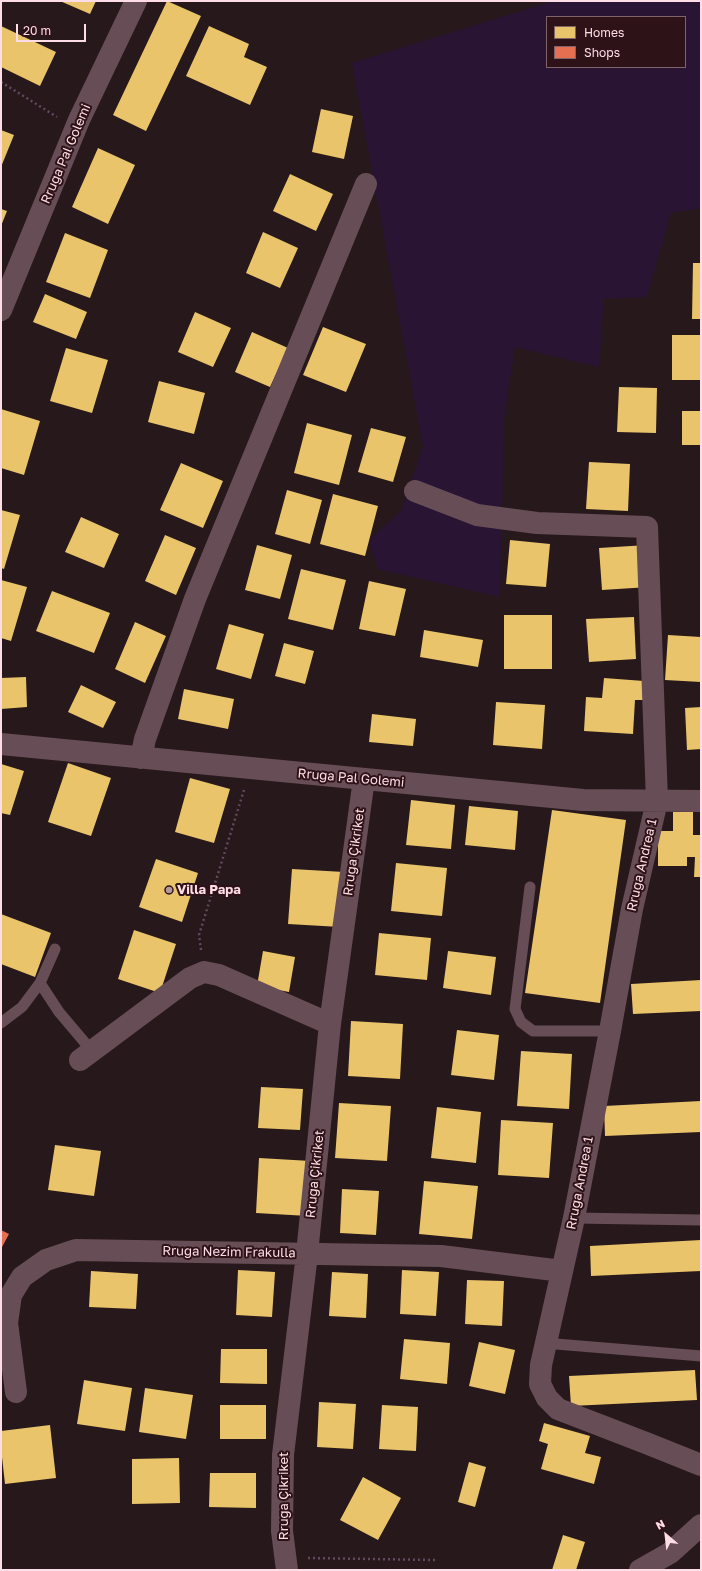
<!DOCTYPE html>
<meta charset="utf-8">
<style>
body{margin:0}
#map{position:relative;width:702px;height:1571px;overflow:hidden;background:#27181b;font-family:"Golos Text",sans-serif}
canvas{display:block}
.frame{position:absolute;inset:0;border:2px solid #ffdde6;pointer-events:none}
.legend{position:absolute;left:546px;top:16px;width:140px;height:52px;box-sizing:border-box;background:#2d1217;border:1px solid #81636a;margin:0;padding:5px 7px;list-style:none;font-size:12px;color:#ffdde6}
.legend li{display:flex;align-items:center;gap:8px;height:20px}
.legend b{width:20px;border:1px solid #81636a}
.north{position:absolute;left:646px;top:1515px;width:40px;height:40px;-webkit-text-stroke:3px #2d1217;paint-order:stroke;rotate:332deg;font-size:11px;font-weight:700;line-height:16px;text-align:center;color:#ffdde6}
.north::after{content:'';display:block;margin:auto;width:14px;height:18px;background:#ffdde6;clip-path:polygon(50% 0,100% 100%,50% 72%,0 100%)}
.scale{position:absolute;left:16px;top:24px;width:70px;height:18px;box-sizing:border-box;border:2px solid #ffdde6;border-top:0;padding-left:5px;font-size:12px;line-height:14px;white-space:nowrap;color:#ffdde6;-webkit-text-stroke:3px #2d1217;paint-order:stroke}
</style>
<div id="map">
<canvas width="702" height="1571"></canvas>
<div class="frame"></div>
<ul class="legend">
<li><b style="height:11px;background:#e9c46a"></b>Homes</li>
<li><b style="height:11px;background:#e76f51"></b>Shops</li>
</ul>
<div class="north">N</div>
<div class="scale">20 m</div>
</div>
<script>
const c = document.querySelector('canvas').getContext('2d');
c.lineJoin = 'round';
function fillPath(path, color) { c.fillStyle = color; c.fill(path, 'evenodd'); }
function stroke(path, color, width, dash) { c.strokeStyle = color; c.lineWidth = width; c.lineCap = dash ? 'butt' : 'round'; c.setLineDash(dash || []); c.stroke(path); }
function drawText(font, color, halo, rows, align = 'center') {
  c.font = font + ' "Golos Text",sans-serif'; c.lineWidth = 4; c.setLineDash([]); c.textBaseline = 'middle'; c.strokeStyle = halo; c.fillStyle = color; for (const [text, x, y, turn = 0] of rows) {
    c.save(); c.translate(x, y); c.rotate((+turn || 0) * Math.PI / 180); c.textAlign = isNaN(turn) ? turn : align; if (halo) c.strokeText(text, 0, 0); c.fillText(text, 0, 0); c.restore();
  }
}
const green = new Path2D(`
 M554,1H701V208L671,213L647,297L604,299L599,367L515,347L504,420L500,597L378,569L369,540L401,511L423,447L352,63ZM547,17H685V67H547Z`);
const homes = new Path2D(`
 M60,1H96L90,14Z
 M167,1L201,16L146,131L113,115Z
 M1,26L56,52L40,86L1,67Z
 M209,26L249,44L244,57L267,67L250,105L186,76Z
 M321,109L353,116L344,159L312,152Z
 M1,130L14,135L1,167Z
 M98,148L135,165L108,224L72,207Z
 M290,174L333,194L316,231L273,211Z
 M1,209L7,211L1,226Z
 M263,232L298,248L280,288L246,273Z
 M65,233L108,250L90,298L46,282Z
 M693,263H701V319H692Z
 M45,294L87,312L76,339L33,322Z
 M195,312L231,328L213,367L178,352Z
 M323,327L366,344L346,392L303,375Z
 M252,332L288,348L270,387L235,372Z
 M672,335H701V380H672Z
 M66,348L108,360L92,413L50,401Z
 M159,381L205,393L194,434L148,422Z
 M619,387L657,388L656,433L617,432Z
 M1,409L40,421L24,475L1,468Z
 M682,411H701V445H682Z
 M307,423L352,435L339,485L294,473Z
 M371,428L406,437L393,482L358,472Z
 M589,462L630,464L628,511L586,509Z
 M181,463L223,481L203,528L160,510Z
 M287,490L322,500L310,544L275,534Z
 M333,494L378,506L365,556L320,544Z
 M1,510L20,515L4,569L1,568Z
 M81,517L119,534L104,568L65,552Z
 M165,535L196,548L176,595L145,581Z
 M510,540L550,544L546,587L506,584Z
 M257,545L292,555L280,599L245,590Z
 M647,545L649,587L602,590L599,548Z
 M301,569L346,580L333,630L288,619Z
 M1,580L27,587L11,641L1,638Z
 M369,581L406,589L395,636L359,629Z
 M52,591L110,613L94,653L36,631Z
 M504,615H552V669H504Z
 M634,617L636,659L589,662L586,619Z
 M135,622L166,636L145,683L115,669Z
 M229,624L264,634L251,679L216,669Z
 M424,630L483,640L478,667L420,657Z
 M668,635L701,637V682L665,680Z
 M284,643L314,651L305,684L275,676Z
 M26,677L27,707L1,709V678Z
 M604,678L644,681L643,700H635L633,734L584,731L586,697L602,698Z
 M81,685L116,702L103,728L68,712Z
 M184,689L234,699L228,729L178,719Z
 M496,702L545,705L542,749L493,745Z
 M701,707V749L687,750L685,708Z
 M372,714L416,719L413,746L369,742Z
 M68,763L111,778L91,836L48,822Z
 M1,764L24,771L10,815L1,813Z
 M190,778L230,789L214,843L175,832Z
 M411,800L455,805L451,849L406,845Z
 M469,806L518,811L515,850L465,845Z
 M552,810L626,820L600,1003L525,993Z
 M673,812H693V835H701V877H694L695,857H687V866H658V831H673Z
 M156,859L198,873L182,922L139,907Z
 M396,863L447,868L442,916L391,911Z
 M292,869L344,872L340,927L288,924Z
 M1,914L51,933L35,977L1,964Z
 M134,930L176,944L160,993L118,979Z
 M379,933L431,938L427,980L375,975Z
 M263,951L295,957L289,992L257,986Z
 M448,951L496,957L491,995L443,988Z
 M701,980V1011L633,1014L631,984Z
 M351,1021L403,1024L400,1079L348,1076Z
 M457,1030L499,1035L494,1080L451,1075Z
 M521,1051L572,1054L569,1109L517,1106Z
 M261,1087L303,1089L300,1130L258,1128Z
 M701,1101V1132L605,1136L604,1106Z
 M339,1103L391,1106L387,1161L335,1158Z
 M437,1107L481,1112L476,1163L431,1158Z
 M501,1120L553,1123L549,1178L498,1175Z
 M55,1145L101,1151L94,1196L48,1190Z
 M259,1158L311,1161L308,1216L256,1213Z
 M424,1181L478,1186L472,1239L419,1234Z
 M342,1189L379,1191L376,1235L340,1233Z
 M701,1240V1271L591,1276L590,1246Z
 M238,1270L275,1272L272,1317L236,1315Z
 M402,1270L439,1272L436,1316L400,1314Z
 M91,1271L138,1274L136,1309L89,1307Z
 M332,1272L368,1274L366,1318L329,1316Z
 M467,1280L504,1281L502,1326L465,1324Z
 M404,1339L450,1343L447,1384L400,1379Z
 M479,1342L515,1350L505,1394L469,1386Z
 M221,1349H267V1384L220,1383Z
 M695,1370L697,1400L571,1406L569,1376Z
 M84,1380L132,1388L125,1431L77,1424Z
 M145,1388L193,1395L186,1439L139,1432Z
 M319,1402L356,1404L353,1449L317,1447Z
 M220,1405H266V1439H220Z
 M382,1405L418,1407L416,1451L379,1449Z
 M544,1423L590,1436L585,1453L601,1457L594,1484L541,1469L548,1444L539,1441Z
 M50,1425L56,1478L5,1484L1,1448V1431Z
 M179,1458L180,1503L132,1504V1459Z
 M469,1462L486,1467L475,1507L458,1502Z
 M210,1473H256V1508L209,1507Z
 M363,1477L401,1498L378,1540L340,1520Z
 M563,1535L585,1542L576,1570H552Z`);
const shops = new Path2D(`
 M1,1230L9,1234L1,1249Z`);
const path = new Path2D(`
 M1,82L57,117
 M201,950L199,935L244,790
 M308,1558L435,1560`);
const lane = new Path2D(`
 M530,887L515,1009L521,1022L533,1031H610
 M55,949L40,983L59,1012L92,1051
 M1,1023L22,1007L40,983
 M574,1218L701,1220
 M544,1343L701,1356`);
const street = new Path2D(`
 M1,310L79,120L136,1
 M415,491L477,515L537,523L647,527L657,801L632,909L610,1031L574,1218L541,1365L540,1384L547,1398L558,1409L646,1443L701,1465
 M1,744L583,800L701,801
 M141,758L145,739L195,599L366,184
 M80,1060L190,978L204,972L219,975L330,1024
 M16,1392L7,1323L11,1295L22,1277L46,1260L76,1250L441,1256L562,1271
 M287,1570L282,1531L283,1455L307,1254L330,1024L364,779
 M640,1570L670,1553L701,1525`);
const markers = [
 [169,890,4,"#b3989f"]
];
const streetNames = [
 ["Rruga Pal Golemi",66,154,-67],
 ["Rruga Pal Golemi",351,778,5],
 ["Rruga Çikriket",354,852,-82],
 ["Rruga Andrea 1",642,865,-77],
 ["Rruga Çikriket",315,1174,-84],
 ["Rruga Andrea 1",580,1183,-79],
 ["Rruga Nezim Frakulla",229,1252,1],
 ["Rruga Çikriket",284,1496,-90]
];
const poiNames = [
 ["Villa Papa",177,890]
];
fillPath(green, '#291533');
fillPath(homes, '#e9c46a');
fillPath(shops, '#e76f51');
stroke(path, '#62495f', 2.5, [2, 3]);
stroke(lane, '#674d56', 11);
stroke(street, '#674d56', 22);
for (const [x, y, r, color] of markers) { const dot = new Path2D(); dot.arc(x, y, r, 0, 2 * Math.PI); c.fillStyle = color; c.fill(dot); stroke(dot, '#2d1217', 1.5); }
drawText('13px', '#ffdde6', '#2d1217', streetNames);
drawText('bold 13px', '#ffdde6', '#2d1217', poiNames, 'left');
</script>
